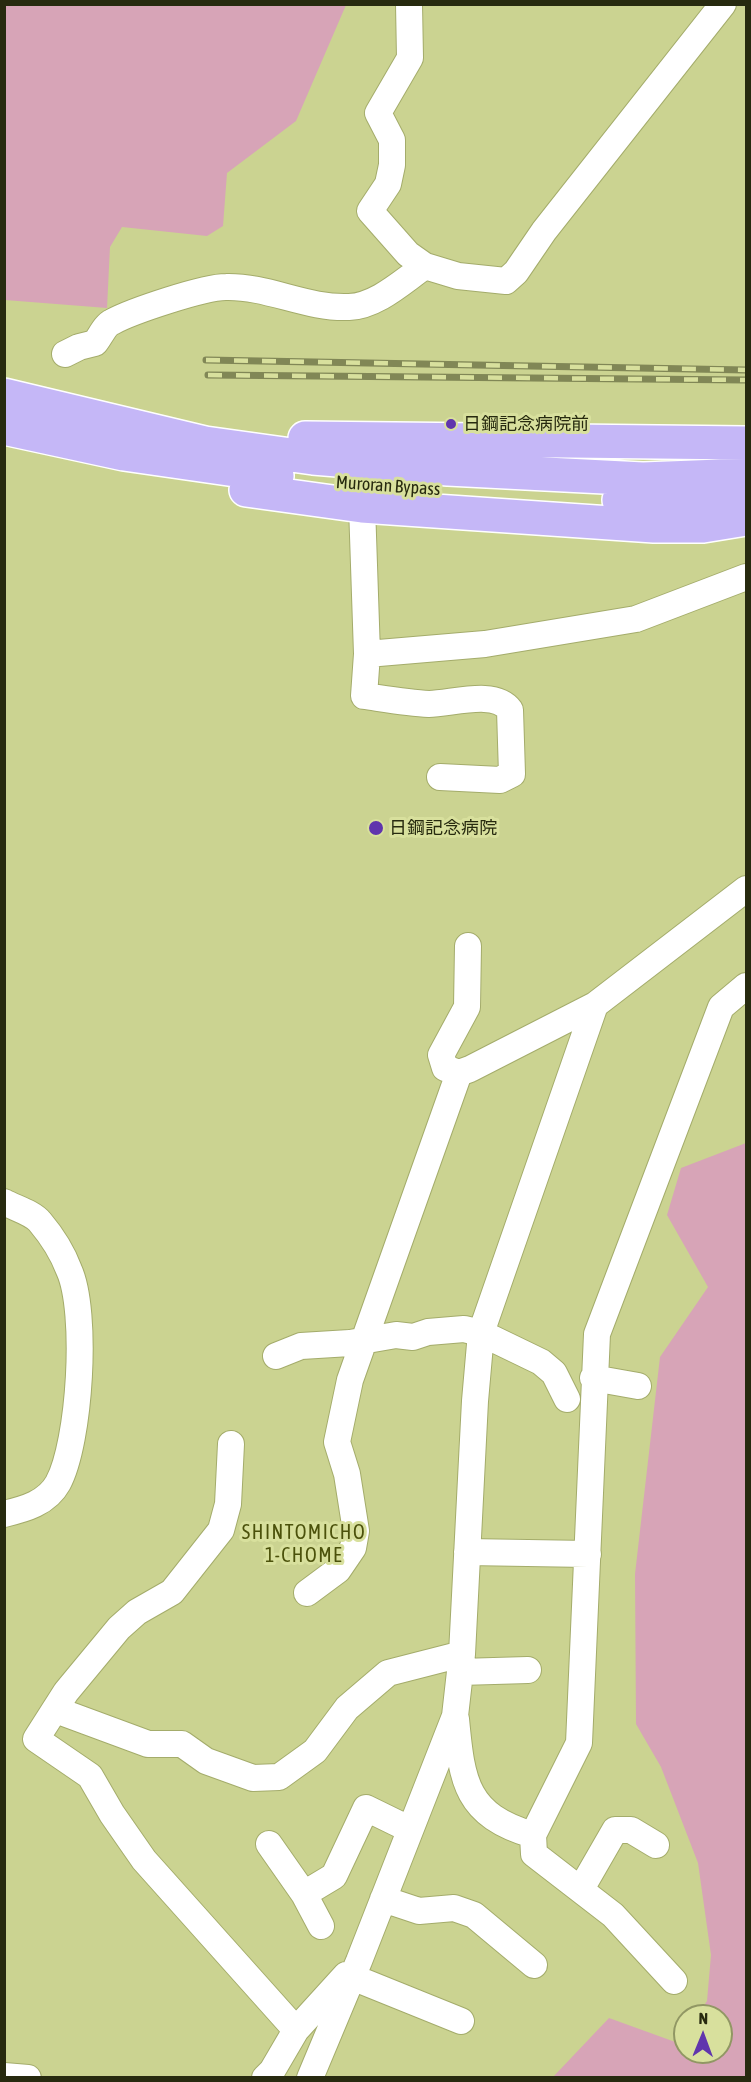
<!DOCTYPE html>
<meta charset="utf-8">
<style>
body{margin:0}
#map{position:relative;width:751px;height:2082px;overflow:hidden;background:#cbd391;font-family:"Asap Condensed",sans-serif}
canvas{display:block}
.frame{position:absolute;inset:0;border:6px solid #272a0f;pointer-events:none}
.north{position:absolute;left:673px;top:2004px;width:60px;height:60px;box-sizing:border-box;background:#d8e09d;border:2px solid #919764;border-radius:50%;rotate:1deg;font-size:16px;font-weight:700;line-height:24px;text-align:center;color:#272a0f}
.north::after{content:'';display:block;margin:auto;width:21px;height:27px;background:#6035ad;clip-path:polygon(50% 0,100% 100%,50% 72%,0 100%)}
</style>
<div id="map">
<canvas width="751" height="2082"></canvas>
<div class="frame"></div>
<div class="north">N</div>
</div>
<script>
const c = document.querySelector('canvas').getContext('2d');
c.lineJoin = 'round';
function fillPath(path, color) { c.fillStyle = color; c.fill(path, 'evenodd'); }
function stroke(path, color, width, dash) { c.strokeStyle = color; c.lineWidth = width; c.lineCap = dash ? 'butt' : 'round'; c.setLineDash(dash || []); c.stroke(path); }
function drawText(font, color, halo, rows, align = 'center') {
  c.font = font + ' "Asap Condensed","Noto Sans JP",sans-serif'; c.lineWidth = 6; c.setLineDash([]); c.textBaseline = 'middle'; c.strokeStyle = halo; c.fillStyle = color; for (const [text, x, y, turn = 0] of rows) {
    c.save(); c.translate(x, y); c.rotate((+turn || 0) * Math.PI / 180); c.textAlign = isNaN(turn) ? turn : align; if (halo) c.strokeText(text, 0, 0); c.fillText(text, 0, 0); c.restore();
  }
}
const green = new Path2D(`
 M4,5L5,4L346,5L296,121L227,173L223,226L207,236L122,227L110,247L107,308L5,300Z
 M746,1143V2077H553L609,2018L678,2043L685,2034V2052H721V2016H697L707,2001L711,1955L698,1863L661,1767L636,1724L635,1574L660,1357L708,1287L667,1215L681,1168Z`);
const minor = new Path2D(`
 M409,4L410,58L378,113L392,140V165L388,184L370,211L408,254L425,266
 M65,354L79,347L95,343C100,337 105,325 112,322C132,311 204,287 226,287C268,286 307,309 349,307C377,306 403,281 425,266L458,276L506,281L516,272L544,231L723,4
 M362,506L367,654L364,696C385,699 408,703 429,704C451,704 495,689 510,710L512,774L500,780L440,777
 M367,654L485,644L636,619L746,577
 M468,946L467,1007L441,1055L445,1068L459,1073L470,1069L595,1005
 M4,1202C15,1208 33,1213 40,1222C51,1235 63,1254 69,1270C88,1312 80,1442 58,1483C47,1503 25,1509 4,1514
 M276,1356L301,1346L350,1343L396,1335L413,1337L428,1332L464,1329L481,1333L541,1362L554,1373L567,1399
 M593,1378L638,1386
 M231,1444L228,1504L221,1530L172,1592L137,1612L119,1628L66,1692L36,1739L90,1776L112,1814L144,1860L296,2030
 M467,1552L588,1554
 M307,1593L338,1570L353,1548L356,1531L347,1474L337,1442L350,1380L459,1073
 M460,1672L528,1670
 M56,1710L148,1744H182L206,1761L253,1778L279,1777L315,1751L347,1708L388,1673L462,1654
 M456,1719C462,1783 466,1815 533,1835L579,1743L597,1334L721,1007L746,986
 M533,1835L534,1854L613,1915L674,1981
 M269,1844L304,1894L334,1876L366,1808L409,1829
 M581,1889L615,1830H631L656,1845
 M304,1894L321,1926
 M383,1899L419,1911L454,1908L474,1915L534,1965
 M352,1977L461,2021
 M4,2076L28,2078
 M265,2078L272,2071L296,2030L346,1975
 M310,2078L359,1961L455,1716L462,1654L475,1401L481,1333L595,1005L746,889`);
const highway = new Path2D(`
 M4,395L205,443L313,458L448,469L643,479L746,475
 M4,428L124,454L277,476
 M305,438L746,443
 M246,490L362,506L654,526H703L746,519
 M619,500L672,503L746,498`);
const rail = new Path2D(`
 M206,360L746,370
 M208,375L746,380`);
const markers = [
 [451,424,6,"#6035ad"],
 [376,828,8,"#6035ad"]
];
const poiNames = [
 ["日鋼記念病院前",463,424],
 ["日鋼記念病院",389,828]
];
const streetNames = [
 ["Muroran Bypass",388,486,4]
];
const neighbourhoodNames = [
 ["SHINTOMICHO",304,1533],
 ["1-CHOME",304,1556]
];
fillPath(green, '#d7a4b7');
stroke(minor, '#a4ac6b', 28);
stroke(highway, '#fff', 36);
stroke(minor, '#fff', 26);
stroke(highway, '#c5b7f7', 33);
stroke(rail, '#818756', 7);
stroke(rail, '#d8e09d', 4.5, [14]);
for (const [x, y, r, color] of markers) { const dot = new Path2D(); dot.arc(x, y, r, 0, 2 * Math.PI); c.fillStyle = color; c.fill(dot); stroke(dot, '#d8e09d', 2); }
drawText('18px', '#272a0f', '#d8e09d', poiNames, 'left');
drawText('18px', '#272a0f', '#d8e09d', streetNames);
c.letterSpacing = '1.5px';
drawText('20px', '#4b510b', '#d8e09d', neighbourhoodNames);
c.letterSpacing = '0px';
</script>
